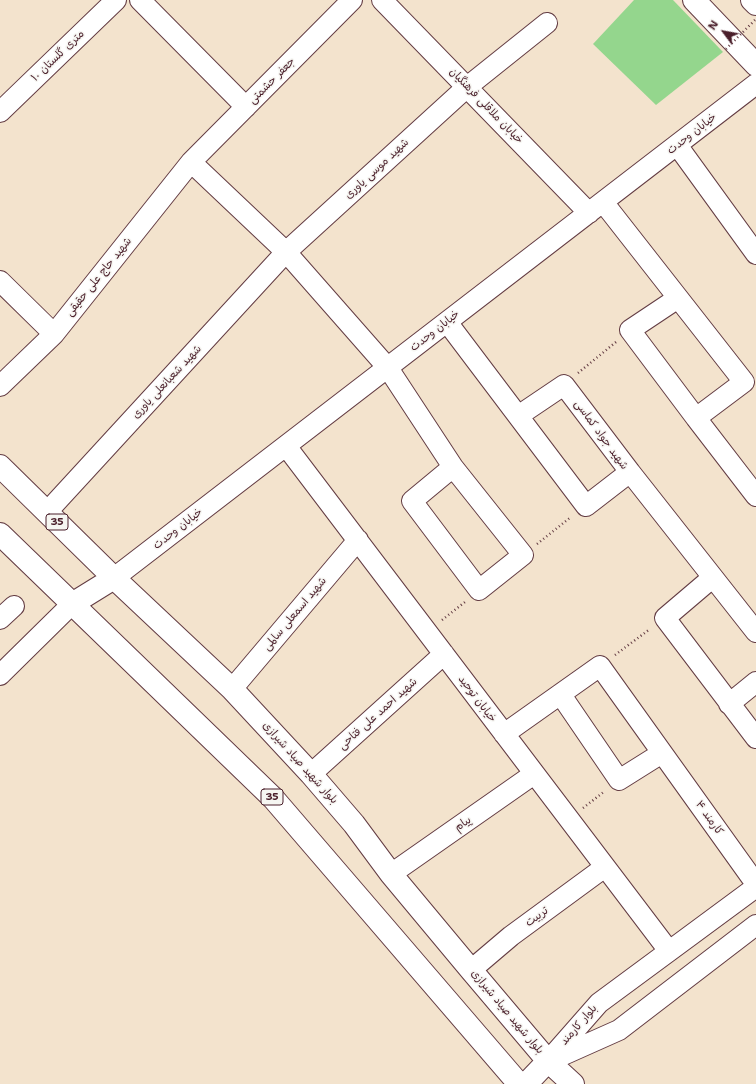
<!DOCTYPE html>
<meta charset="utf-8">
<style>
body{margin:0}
#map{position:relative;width:756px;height:1084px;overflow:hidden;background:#f3e3cd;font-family:"Shantell Sans",sans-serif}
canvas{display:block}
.north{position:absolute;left:704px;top:12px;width:40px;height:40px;-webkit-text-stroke:3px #f6f6f2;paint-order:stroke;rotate:302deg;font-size:11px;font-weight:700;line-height:16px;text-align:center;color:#4a1f2b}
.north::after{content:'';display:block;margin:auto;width:14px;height:18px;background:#4a1f2b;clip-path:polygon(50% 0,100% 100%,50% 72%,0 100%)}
</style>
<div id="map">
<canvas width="756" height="1084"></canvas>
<div class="north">N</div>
</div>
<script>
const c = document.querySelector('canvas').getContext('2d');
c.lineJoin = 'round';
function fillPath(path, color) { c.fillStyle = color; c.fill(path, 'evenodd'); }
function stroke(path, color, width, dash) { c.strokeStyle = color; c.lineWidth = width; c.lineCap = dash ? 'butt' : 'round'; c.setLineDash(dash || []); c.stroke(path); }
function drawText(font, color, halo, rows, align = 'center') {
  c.font = font + ' "Shantell Sans","Playpen Sans Arabic",sans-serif'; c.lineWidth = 3; c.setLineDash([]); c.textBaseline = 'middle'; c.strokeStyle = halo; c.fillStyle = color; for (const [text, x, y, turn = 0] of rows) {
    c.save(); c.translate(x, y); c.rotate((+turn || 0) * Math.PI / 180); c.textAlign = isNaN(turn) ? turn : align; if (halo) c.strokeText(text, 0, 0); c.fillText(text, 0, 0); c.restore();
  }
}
const green = new Path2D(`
 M634,0H673L723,52L656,105L593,44Z`);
const path = new Path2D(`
 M578,373L616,342
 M537,544L571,517
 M442,620L465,602
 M615,655L650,629
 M583,808L605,791`);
const minor = new Path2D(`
 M140,0L246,107
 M382,0L589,213
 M0,112L116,0
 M677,145L756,254
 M191,162L286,252L388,368L453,467L523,555L479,590L412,501L453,467
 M603,202L744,382L696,418L630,330L678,298
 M0,281L54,334
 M447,322L586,506L630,472L564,385L518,416
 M0,386L54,334L191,162L352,0
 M696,418L756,496
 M286,446L669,951
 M630,472L756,632
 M47,512L286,252L467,87L547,23
 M114,578L756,84
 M712,578L665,618L756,738
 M0,619L14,606
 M0,675L72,604
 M232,689L358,540
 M561,695L619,780L662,753
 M729,704L756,682
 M504,734L600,666L756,884
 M311,774L444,654
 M391,874L534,774
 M471,970L511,936L605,867
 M554,1059L619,1030L756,925
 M548,1061L599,1003L756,887`);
const major = new Path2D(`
 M694,0L756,65
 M752,0L756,4
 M0,466L114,578L232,689L311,774L354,824L391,874L471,970L548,1061L573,1084
 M0,534L273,798L519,1084
 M72,604L114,578
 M526,1084L548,1061`);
const pathBridge = new Path2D(`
 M726,49L756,19`);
const shields = [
 [57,522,22],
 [272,797,22]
];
const shieldNames = [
 ["35",57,522],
 ["35",272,797]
];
const streetNames = [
 ["۱۰ متری گلستان",58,56,-44],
 ["جعفر حشمتی",272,81,-45],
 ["خیابان ملاقلی فرهنگیان",486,106,46],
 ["خیابان وحدت",692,134,-38],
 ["شهید موسی یاوری",377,169,-43],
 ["شهید حاج علی حقیقی",99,277,-51],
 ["خیابان وحدت",435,331,-38],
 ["شهید شعبانعلی یاوری",167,382,-47],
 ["شهید جواد کماسی",601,435,54],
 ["خیابان وحدت",178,529,-38],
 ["شهید اسمعلی سالمی",295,614,-50],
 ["خیابان توحید",477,699,53],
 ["شهید احمد علی فتاحی",378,714,-42],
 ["بلوار شهید صیاد شیرازی",300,763,48],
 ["کارمند ۴",709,818,55],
 ["پیام",463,824,-35],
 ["تربیت",537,917,-36],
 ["بلوار شهید صیاد شیرازی",507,1012,50],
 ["بلوار کارمند",579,1025,-49]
];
fillPath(green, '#94d68d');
stroke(minor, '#633c43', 22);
stroke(major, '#633c43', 24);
stroke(path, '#633c43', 2.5, [1, 3]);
stroke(minor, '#fff', 20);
stroke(major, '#fff', 22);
stroke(pathBridge, '#633c43', 2.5, [1, 3]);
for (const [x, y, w] of shields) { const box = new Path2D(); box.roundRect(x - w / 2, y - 8, w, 16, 3); c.fillStyle = '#f6f6f2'; c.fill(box); stroke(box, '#4a1f2b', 1); }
drawText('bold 10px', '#4a1f2b', null, shieldNames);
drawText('11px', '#4a1f2b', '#f6f6f2', streetNames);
</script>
